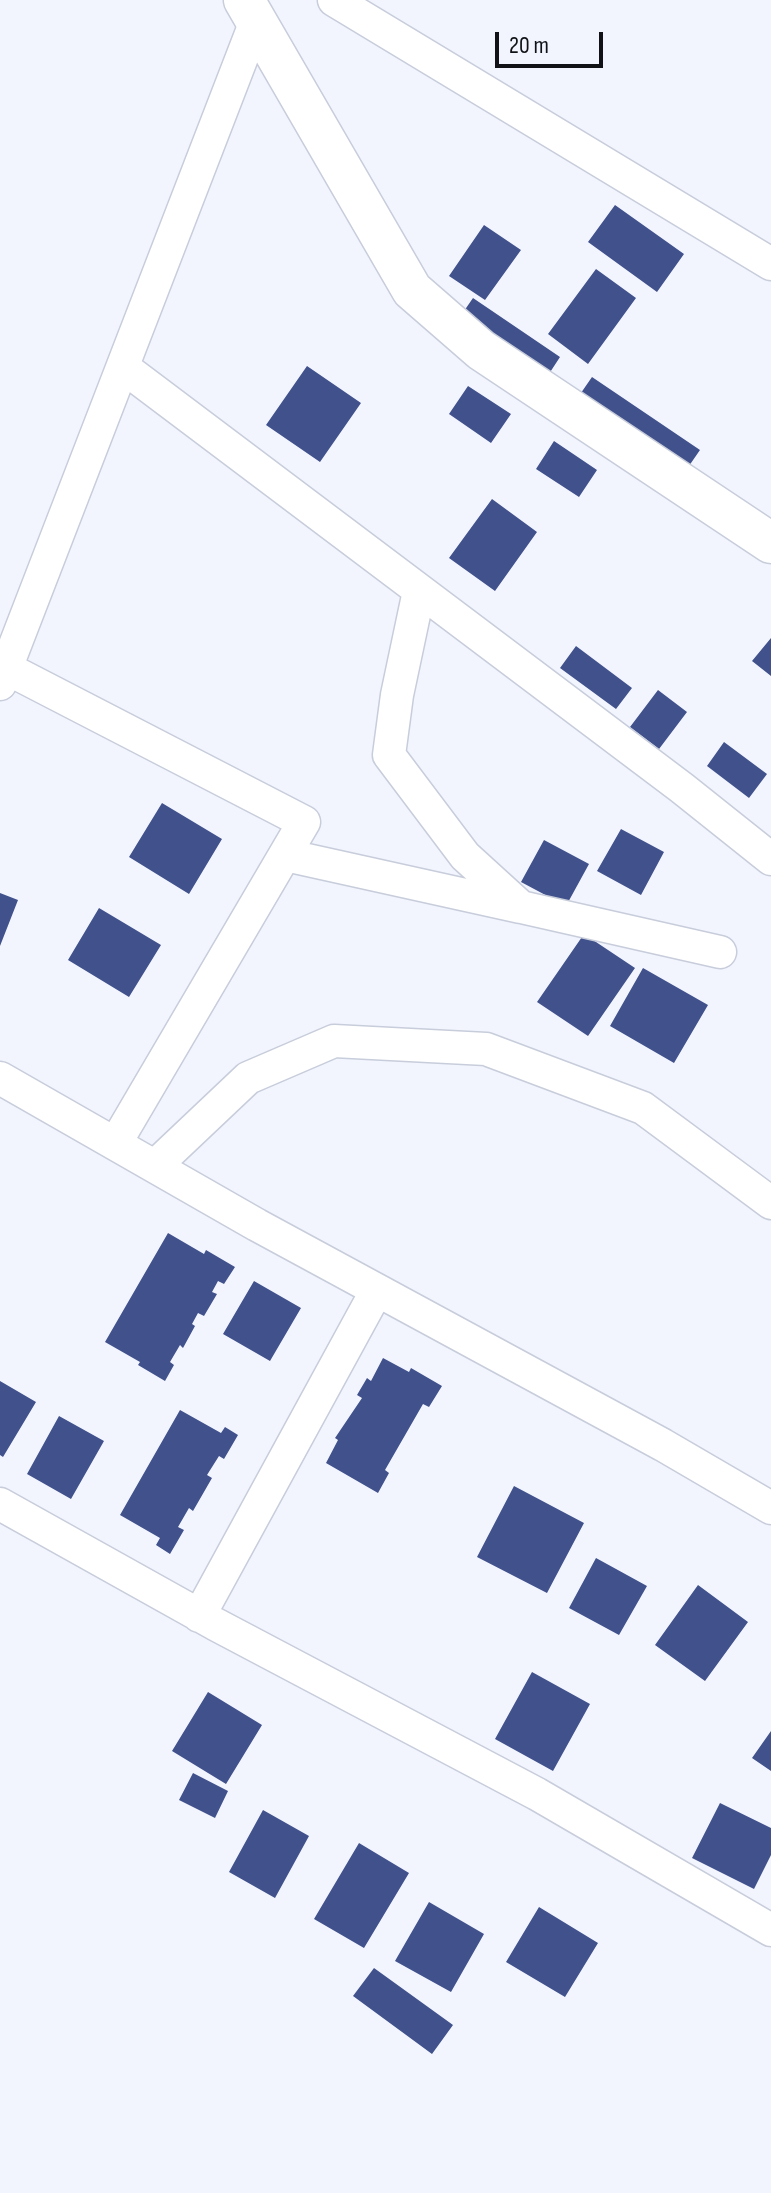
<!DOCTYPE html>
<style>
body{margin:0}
#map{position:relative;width:771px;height:2193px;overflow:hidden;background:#f2f5fe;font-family:"Sofia Sans Condensed",sans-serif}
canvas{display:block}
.scale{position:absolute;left:495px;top:32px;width:108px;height:36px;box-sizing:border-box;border:4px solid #101216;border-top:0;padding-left:10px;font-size:24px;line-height:28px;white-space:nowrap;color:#101216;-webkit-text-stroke:6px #f2f5fe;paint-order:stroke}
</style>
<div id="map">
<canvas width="771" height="2193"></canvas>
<div class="scale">20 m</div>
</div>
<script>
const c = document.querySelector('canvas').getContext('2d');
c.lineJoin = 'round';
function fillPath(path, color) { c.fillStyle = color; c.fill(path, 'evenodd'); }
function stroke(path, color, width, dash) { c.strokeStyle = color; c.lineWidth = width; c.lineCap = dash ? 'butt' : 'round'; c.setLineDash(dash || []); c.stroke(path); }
const building = new Path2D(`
 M615,205L684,254L657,292L588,242Z
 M484,225L521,250L485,300L449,276Z
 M596,269L636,298L588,364L548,334Z
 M473,298L560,357L543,383L455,324Z
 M307,366L361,403L320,462L266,425Z
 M592,377L700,450L682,476L574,403Z
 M468,386L511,414L491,443L449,414Z
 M554,441L597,470L579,497L536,469Z
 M492,499L537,532L495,591L449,558Z
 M771,638V676L752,661Z
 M576,646L632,688L616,709L560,668Z
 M658,690L687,712L659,749L630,727Z
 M724,742L767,774L749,798L707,766Z
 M162,803L222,839L189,894L129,857Z
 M621,829L664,852L641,895L597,871Z
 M544,840L589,864L566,906L521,882Z
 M0,893L18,900L0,946Z
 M99,908L161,945L129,997L68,960Z
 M584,934L635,968L588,1036L537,1002Z
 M643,968L708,1005L674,1063L610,1026Z
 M168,1233L204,1254L206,1250L235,1267L224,1284L218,1281L212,1292L217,1294L204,1316L198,1313L192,1324L195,1326L183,1348L180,1345L170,1362L174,1365L165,1381L138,1365L140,1362L105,1342Z
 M254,1281L301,1308L270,1361L223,1334Z
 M383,1358L409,1372L411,1368L442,1386L429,1407L423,1404L385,1470L389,1473L378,1493L326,1463L338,1440L335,1438L362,1398L357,1395L367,1378L371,1381Z
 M0,1381L36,1402L3,1457L0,1455Z
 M180,1410L221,1433L225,1427L238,1435L224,1459L219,1456L207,1475L212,1478L193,1511L189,1508L178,1527L184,1530L170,1554L156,1545L160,1538L120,1515Z
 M59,1416L104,1441L71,1499L27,1474Z
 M514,1486L584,1523L547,1593L477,1557Z
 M596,1558L647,1586L619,1635L569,1608Z
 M698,1585L748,1622L705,1681L655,1645Z
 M532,1672L590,1704L553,1771L495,1739Z
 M208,1692L262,1725L226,1784L172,1751Z
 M771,1731V1771L752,1758Z
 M193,1773L228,1791L215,1818L179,1800Z
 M720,1803L771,1828V1855L754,1889L692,1858Z
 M263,1810L309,1836L275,1898L229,1872Z
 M359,1843L409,1873L364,1948L314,1919Z
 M429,1902L484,1934L451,1992L395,1961Z
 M539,1907L598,1943L565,1997L506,1962Z
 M374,1968L453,2025L432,2054L353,1996Z`);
const minor = new Path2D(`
 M334,0L771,264
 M123,367L682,788L771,859
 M419,591L397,695L389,755L465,856L521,907L720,952
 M6,668L304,822L115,1144
 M0,684L256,21
 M285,855L520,907
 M0,1078L257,1225L663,1445L771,1508
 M155,1166L248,1078L334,1041L486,1049L643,1108L771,1203
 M0,1504L215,1624L537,1794L771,1930
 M199,1616L377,1290`);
const tertiary = new Path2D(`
 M244,0L412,290L481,350L771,543`);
fillPath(building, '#40518c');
stroke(minor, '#c8cddb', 35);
stroke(tertiary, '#c8cddb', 43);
stroke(minor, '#fff', 32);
stroke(tertiary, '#fff', 40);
</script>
